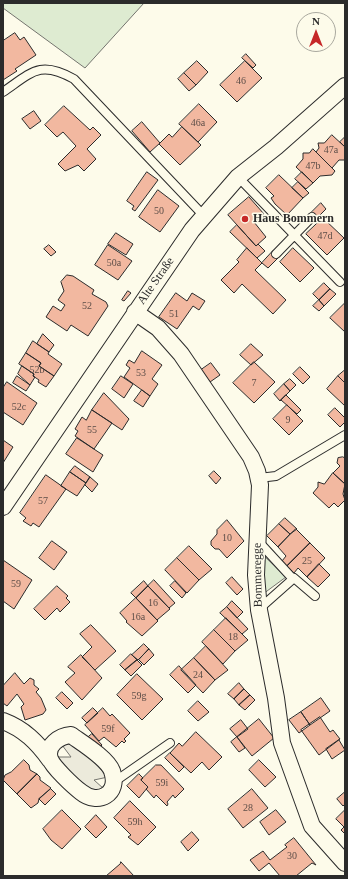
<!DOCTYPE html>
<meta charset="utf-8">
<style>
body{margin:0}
#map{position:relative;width:348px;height:879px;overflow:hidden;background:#fdfbea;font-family:Georgia,serif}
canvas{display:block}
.frame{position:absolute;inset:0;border:4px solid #2b2b2b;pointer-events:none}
.north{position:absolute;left:296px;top:12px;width:40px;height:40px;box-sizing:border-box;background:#fdfbea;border:1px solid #a9a89e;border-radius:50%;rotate:0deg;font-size:11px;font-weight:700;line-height:16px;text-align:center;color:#2b2b2b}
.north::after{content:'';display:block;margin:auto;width:14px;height:18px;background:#c62828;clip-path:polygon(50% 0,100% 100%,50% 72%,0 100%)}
</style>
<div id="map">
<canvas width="348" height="879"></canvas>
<div class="frame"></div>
<div class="north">N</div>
</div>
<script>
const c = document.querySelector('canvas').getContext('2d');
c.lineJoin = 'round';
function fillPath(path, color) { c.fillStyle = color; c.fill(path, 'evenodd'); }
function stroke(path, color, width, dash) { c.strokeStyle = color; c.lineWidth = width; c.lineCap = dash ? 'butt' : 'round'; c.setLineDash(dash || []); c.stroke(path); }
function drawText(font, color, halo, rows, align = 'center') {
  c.font = font + ' Georgia,serif'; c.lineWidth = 3; c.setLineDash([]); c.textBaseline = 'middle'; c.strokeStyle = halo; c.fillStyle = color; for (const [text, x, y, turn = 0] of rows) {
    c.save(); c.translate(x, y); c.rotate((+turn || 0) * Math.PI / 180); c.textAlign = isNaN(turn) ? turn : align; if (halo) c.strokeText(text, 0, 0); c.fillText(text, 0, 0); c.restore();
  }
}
const green = new Path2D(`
 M3,3H144L85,68L3,8Z
 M260,552L286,577L263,594Z`);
const parking = new Path2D(`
 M77,744L108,777L94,780L104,789L86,791L57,757H71L62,745Z`);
const building = new Path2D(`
 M15,33L20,40L24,37L36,55L15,69L17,71L3,80V41Z
 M246,54L256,65L253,68L242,58Z
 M197,61L208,72L196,85L184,73Z
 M245,61L262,78L237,102L220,85Z
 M184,73L196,85L189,91L178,79Z
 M199,104L217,122L198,142L179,124Z
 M64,106L90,130L93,127L101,135L87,149L96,159L84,171L78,165L65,171L58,164L76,146L63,132L57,137L45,125Z
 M34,111L41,121L30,129L22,119Z
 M142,122L160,143L150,152L132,131Z
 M182,127L201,145L180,165L159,144L169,134L172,137Z
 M332,135L345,147V160H339L332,168L316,152L319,148L318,143H324Z
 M345,137V147L340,142Z
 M313,149L335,171L332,175L320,176L313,183L296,167L303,159V153H309Z
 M147,172L158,180L135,211L132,209L134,206L127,201Z
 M302,172L313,183L306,189L295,179Z
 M279,175L303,198L287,215L275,204L271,198L274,196L266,188Z
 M298,182L309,193L303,198L292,188Z
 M158,190L179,206L160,232L139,217Z
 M249,197L264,214L254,222L266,237L256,246L228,215Z
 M321,203L326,209L315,220L310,214Z
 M323,218L344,238L327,255L306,234Z
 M237,225L256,246L258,244L265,251L257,258L230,232Z
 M116,233L133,244L126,255L108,244Z
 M49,245L56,252L51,256L44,249Z
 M108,245L132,261L118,280L95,265Z
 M247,248L262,263L255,270L286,300L273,314L242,284L234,293L221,280L239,262L237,260Z
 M293,248L314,268L300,282L280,262Z
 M273,251L279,257L268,268L262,263Z
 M67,275L73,276L94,290L92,294L106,302L108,306L88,336L71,325L67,331L46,317L53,306L61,311L65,305L58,300L64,291L61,282Z
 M324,283L330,289L319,300L313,294Z
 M330,289L336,294L324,306L319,300Z
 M128,291L131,293L124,301L122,300Z
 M176,293L187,301L192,293L205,301L199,310L193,306L177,329L159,317Z
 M319,300L324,306L319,311L313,306Z
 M345,303V332L330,318Z
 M43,334L54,345L49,352L37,344Z
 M33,341L49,352L48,354L62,364L54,376L39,366L41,363L26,353Z
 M251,344L263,355L251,365L240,355Z
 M142,351L162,365L152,379L158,384L150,396L124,377L130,368L126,365L129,360L134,363Z
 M26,353L41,363L39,366L54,376L46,387L38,382L39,380L33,376L34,374L19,364Z
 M254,362L275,382L254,403L233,383Z
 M211,363L220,375L210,382L201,370Z
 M22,366L34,374L33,376L35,377L30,385L18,374Z
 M300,367L310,377L303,384L293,374Z
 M345,370V383L338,376Z
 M17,376L30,385L26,391L13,383Z
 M121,376L133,384L124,398L112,389Z
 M338,376L345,383V406L327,389Z
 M290,379L296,385L290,391L284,384Z
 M7,382L37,403L23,425L3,412V388Z
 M284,384L290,391L280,401L274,394Z
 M142,390L150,396L143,407L134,401Z
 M104,393L129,419L122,430L92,410Z
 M286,395L301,410L297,414L281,400Z
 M287,405L303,421L289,435L273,419Z
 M335,408L345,418V422L340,427L328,415Z
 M92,410L112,423L94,449L75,436L78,431L75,429L82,417L86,420Z
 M77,438L103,455L93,472L66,454Z
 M3,440L13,447L3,463Z
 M343,457L345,458V484L333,473L340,466L337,463L338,458Z
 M75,466L90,477L86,483L70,472Z
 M214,471L221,478L216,484L209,476Z
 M70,472L86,483L77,496L61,486Z
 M333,473L345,484L343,494L345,500L338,507L334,503L329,508L313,493L318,487V482L324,484Z
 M46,475L66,489L39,527L33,523L31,526L23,521L26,518L20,513Z
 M90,477L98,484L92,492L85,485Z
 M285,518L297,529L290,534L279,524Z
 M227,520L244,541L227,558L219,549H215L211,545V541L217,534V530Z
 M279,524L290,534L278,547L267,536Z
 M296,529L310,543L287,566L282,561L286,556L278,547Z
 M52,541L67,552L54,570L39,558Z
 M310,543L325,558L307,577L298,568L294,573L287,566Z
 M189,546L212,569L199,580L177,558Z
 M177,558L199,580L187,593L165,570Z
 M3,560L32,580L14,609L3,601Z
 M319,564L330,575L318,587L307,577Z
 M232,577L243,589L237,595L226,583Z
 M154,580L175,603L169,608L148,586Z
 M144,581L148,586L136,598L131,593Z
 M175,581L186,593L182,598L170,586Z
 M57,586L68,596L66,598L70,602L60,612L57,608L45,620L34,609Z
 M148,586L170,609L157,620L136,598Z
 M136,598L158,621L142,636L126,622L127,621L120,613Z
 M232,601L243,612L237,618L227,607Z
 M227,607L248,629L242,634L220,613Z
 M226,618L248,640L235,651L214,630Z
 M91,625L116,651L95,670L82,657L92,647L80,634Z
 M214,630L235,651L223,664L202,642Z
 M144,644L149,649L138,660L132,655Z
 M206,646L228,670L215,680L194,658Z
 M149,649L154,655L144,665L139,660Z
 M131,654L137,660L125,670L120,665Z
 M81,655L102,678L82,700L65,682L75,673L68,667Z
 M194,658L215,680L203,693L181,670Z
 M137,660L142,665L131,676L125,670Z
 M179,666L196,685L188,693L170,675Z
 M15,673L24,684L30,678L34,680V685L39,689L36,692L41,698L46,710L43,714L25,720L21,707L24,704L17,694L7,706L3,703V686Z
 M137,674L163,699L142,720L117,695Z
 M239,683L244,689L234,699L228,694Z
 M244,689L250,695L239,705L234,699Z
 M62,692L73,703L67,709L56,698Z
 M250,695L255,700L245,710L239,705Z
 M321,698L330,711L310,725L301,712Z
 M198,701L209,712L198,721L188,711Z
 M93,708L98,713L87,723L82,718Z
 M103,708L110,716L112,714L130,733L124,739L126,741L124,743L122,741L116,747L104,737L99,741L85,725Z
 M301,712L310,725L299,733L289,720Z
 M320,717L330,732L333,730L340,739L319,755L301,730Z
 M259,719L274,738L252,756L237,737Z
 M241,720L248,729L237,737L230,729Z
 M196,732L222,757L209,770L202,762L191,773L170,753L179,743L182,746Z
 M92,734L102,745L97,750L86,739Z
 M237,737L245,748L239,752L231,742Z
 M339,740L345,750L332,759L326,749Z
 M170,753L184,767L179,772L165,758Z
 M24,760L29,765L30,770L37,774L17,794L3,780L5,775L11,772Z
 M259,760L276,777L265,787L249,770Z
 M156,765H161L184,789L175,798L173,795L167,802L168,804L167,806L156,795L154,798L146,789L148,787L141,780Z
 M37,774L40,777V780L51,788L39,799L38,803L31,808L17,794Z
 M139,774L143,778L141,780L148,787L139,798L127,786Z
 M51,789L56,794L45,805L39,799Z
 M252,789L268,808L243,828L228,809Z
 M345,792V804L343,806L337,799Z
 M130,801L156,827L138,845L128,837L131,835L114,818Z
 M62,810L81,829L62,849L51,840L43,829Z
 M276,810L286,822L269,835L260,822Z
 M345,810V834L341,830L344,827L336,819Z
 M96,815L107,827L96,838L85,827Z
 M192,832L199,840L188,851L181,842Z
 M294,838L316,865L312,863L296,876H280L269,863L259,871L250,860L263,851L270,860L287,847L285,845Z
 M121,862L134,876H106L120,864Z`);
const lane = new Path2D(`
 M3,92C32,72 40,60 74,79L204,216
 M238,177L340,282
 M276,254L312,217
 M259,478L276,476L345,435
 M258,541L293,579
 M259,609L294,578L315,596
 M114,782L170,743`);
const street = new Path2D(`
 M135,312L158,328L181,354L251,457L257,471L260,485L256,575L259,610L276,698L282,743L312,826L345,863
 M3,507L192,230L238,177L276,147L345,86
 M3,721C24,729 37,742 50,760
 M71,735C82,743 107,758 112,771C120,794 98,806 81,792C73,786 53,767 50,759C45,745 60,736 71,735Z`);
const markers = [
 [245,219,4,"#c62828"]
];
const numberNames = [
 ["46",241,81],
 ["46a",198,123],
 ["47a",331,150],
 ["47b",313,166],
 ["50",159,211],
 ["47d",325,236],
 ["50a",114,263],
 ["52",87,306],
 ["51",174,314],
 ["52b",37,370],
 ["53",141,373],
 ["7",254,383],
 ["52c",19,407],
 ["9",288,420],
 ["55",92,430],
 ["57",43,501],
 ["10",227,538],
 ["25",307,561],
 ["59",16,584],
 ["16",153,603],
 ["16a",138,617],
 ["18",233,637],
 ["24",198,675],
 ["59g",139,696],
 ["59f",108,729],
 ["59i",162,783],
 ["28",248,808],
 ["59h",135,822],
 ["30",292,856]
];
const poiNames = [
 ["Haus Bommern",253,219]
];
const streetNames = [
 ["Alte Straße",156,281,-55],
 ["Bommeregge",258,575,-91]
];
fillPath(green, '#deebd1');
stroke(green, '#74746e', 1);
fillPath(parking, '#eceadb');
stroke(parking, '#74746e', 1);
fillPath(building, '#f2b8a0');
stroke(building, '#2b2b2b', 1);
stroke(lane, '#2b2b2b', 10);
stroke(street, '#2b2b2b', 18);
stroke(lane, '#fdfbea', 8);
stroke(street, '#fdfbea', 16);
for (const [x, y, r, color] of markers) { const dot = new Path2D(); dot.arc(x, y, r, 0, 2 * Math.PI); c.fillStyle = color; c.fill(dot); stroke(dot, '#fdfbea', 1.5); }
drawText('10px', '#5d4e48', null, numberNames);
drawText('bold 12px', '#2b2b2b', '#fdfbea', poiNames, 'left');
drawText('12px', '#2b2b2b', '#fdfbea', streetNames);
</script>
